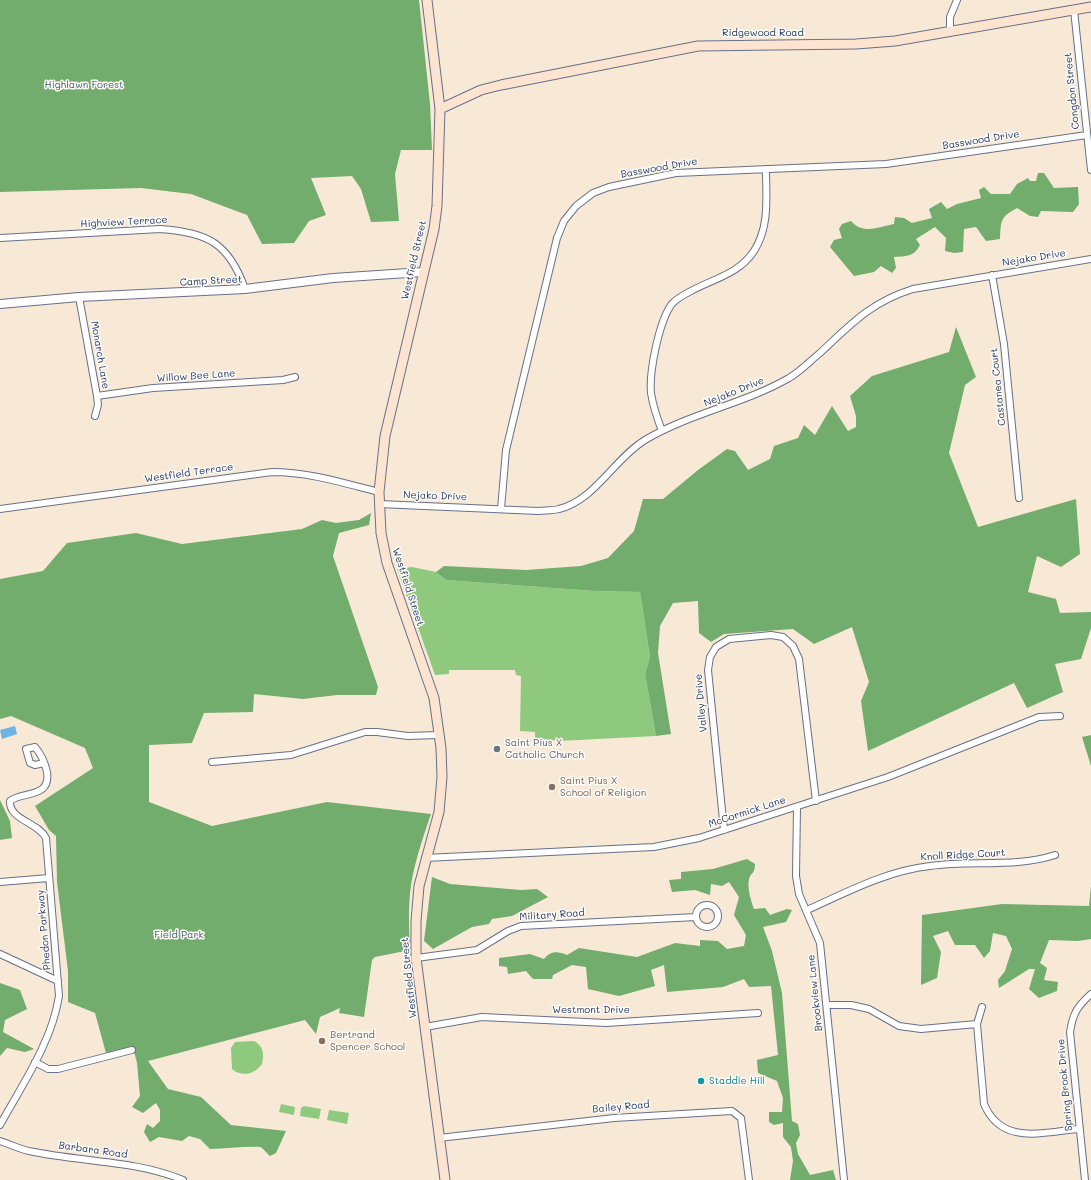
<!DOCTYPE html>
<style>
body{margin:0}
canvas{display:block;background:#f7e9d6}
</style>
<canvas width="1091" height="1180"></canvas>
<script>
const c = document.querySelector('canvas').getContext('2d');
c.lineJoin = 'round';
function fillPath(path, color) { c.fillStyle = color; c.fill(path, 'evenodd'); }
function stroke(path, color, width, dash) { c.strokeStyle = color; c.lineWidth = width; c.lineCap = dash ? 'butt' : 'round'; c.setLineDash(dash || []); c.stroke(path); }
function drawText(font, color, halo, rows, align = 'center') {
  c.font = font + ' Mali,sans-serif'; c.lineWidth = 3; c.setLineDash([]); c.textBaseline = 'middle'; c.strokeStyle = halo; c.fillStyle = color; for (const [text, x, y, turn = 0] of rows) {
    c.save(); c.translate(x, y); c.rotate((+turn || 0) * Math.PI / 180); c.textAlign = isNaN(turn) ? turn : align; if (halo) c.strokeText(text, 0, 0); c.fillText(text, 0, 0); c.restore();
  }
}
const green = new Path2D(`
 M412,567L436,572L446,580L594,591L640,592L650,657L645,674L656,736L559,741L535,738V732L520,731L521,676L516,675L515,670H449V674L435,675L397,569Z
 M254,1041C264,1046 264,1055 262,1064C254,1075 242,1077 232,1069L231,1048L235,1042Z
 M281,1104L295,1107L294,1115L279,1112Z
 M304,1106L321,1109L319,1119L300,1116L301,1108Z
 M329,1110L349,1113L347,1124L327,1120Z`);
const forest = new Path2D(`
 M0,0H419L430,104L432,150H401L395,174L399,221L371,222L361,189L352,176L311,178L326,215L309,221L294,243L262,244L247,215L191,194L141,188L0,192Z
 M1038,173H1044L1054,188L1078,187L1079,204L1073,212L1041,211L1038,217L1030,216L1017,208C1000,217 1001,221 1000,239L986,241L976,227L964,229L963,252L954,253L945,251L946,238L935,227L916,239L920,245C914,257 906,256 894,257L896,268L892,273L881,266L874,272L854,276L830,247L834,240L842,238L839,229L842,224L851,221C863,235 878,227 894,224L895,217L904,218L912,223L932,218L929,209L941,202L947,209L957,204L981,198L979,190L984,187L991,194H1010L1017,184L1028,178L1030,181H1036Z
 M956,327L976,377L965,385L949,453L978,527L1076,499L1080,554L1061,567L1037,556L1028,592L1056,599L1060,613L1091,612V628L1081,659L1055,664L1063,692L1027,708L1014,683L868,751L861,701L869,682L852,627L814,644L793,629L724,634L711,642L699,633L698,601L673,603L660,626L658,653L671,734L656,736L645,674L650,657L640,592L594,591L446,580L436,572L444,566L526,570L581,566L608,558L634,531L643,499H663L698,470L727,449L735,451L748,470L770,459L774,446L798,438L804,425L815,435L832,406L848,431L856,427V416L850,396L872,376L949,352Z
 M371,513L369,525L339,533L333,556L378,687L376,695H337L303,699L254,694L253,712L204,713L192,743L149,745V802L212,826L327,802L431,814C423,837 415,861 411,885C408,907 409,928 410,950L375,957L372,960L364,1017L339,1013L340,1008L320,1017L316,1034L305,1020L148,1061L168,1089L201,1097L231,1125L286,1131L276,1153L270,1156L261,1147C244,1146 227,1149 210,1149L200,1139L189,1136L182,1141L159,1137L150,1142L144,1132L147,1124L153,1128L160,1121V1110L156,1103L143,1113L132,1107L140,1096L137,1063L133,1047L106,1053L95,1013L68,1002V971L57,882L56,836L49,830L35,806L93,768L85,748L11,716L0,719V579L43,571L67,543L136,533L182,544L302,529L322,520L336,523L359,520Z
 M1091,735V766L1082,737Z
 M0,800L10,821L12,838L0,840Z
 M747,859L755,864C755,874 751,872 749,879C747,888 751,901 754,909L765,908L770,915L787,909L792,910L786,922L763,927L772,951L782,993L792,1121L798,1124L800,1135L796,1143L798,1154L810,1175L833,1170L836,1180H790L793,1161L791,1147L783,1137V1123L774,1125L769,1122V1112H782L783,1098L777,1081L758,1073L757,1060L778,1055L771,986L749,987L744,979L723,987L667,992L664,965L651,970L655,986L619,996L588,989L586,967L572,965L553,975L552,979H533L526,971L508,974L507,967L499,966V958L530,954L544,959C551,951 557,951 567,955L579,948L637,957L675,943L700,946V940L718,941L727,949L744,946L746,935L734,915L739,897L729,882L722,886L711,884L710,895L695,890L672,892L669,880L681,879V872L713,869Z
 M432,877L450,884L521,890L537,889L548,897L512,916L492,919L489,924L472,927L433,949L424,941Z
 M1091,886V939L1078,941L1049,940L1040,963L1047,968L1044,980L1058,982L1057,991L1039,998L1029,989L1035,969H1029L999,988L998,980L1005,971L1012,949L1006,936L993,933L990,951L984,958L975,945H955L948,931L933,936L941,952L937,978L921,985L922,915L1002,904L1089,906Z
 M0,983L20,990L27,1009L5,1020L3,1032L34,1049L25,1052L7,1048L0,1056Z`);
const water = new Path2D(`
 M15,726L17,734L2,739L0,730Z`);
const minor = new Path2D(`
 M1074,10L1091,170
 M950,31V17L957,0
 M0,238L160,229C207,232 229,243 245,289
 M992,275L1004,344L1019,498
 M79,297L97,396L98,405L95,416
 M97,396L153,388L283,380L295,377
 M662,431C657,418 653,406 651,393C649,371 659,323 671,305C675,300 685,294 691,291C713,279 739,274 754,251C770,226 766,197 766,169
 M379,504L538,511C544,510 552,511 559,509C595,500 614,459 645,440C690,413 744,404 789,378C800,372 810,361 820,353C851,324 871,302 913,289L1091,259
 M0,509L272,472C309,472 343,483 379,492
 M501,509L506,450L557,238L564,221L576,206L593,193L609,187L676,173L886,164L1087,135
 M212,762L291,755L365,732H377L408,736L438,735
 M797,807L796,876L799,894L820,943L844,1180
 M724,830L708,670L710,657L716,647L729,639L771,635L783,637L793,646L799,659L816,801
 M425,858L654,847L699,838L888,777L1039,717L1060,716
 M0,882L49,878
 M696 916a11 11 0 1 1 22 0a11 11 0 1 1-22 0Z
 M807,910C847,892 886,871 930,866C972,860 1015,868 1055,855
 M0,954L58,981
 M416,958L477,950L508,931L521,926L696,917
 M827,1005H851L869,1009L899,1026L921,1029L977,1024
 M982,1007L977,1024L984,1104C1002,1146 1042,1132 1079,1129
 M425,1027L482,1017L606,1023L758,1013
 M35,1062L48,1069H58L132,1050
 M0,1125C22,1085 52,1042 59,996L46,838C38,822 9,820 10,801C22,791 51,799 47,772C45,763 41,754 35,747L26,749L30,763L35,765L44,763
 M439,1138L614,1118L732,1111L741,1118L749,1180
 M0,1141C10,1144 19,1149 29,1151C80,1162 135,1160 183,1180
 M1085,1180L1070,1032C1073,1013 1077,1007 1091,994`);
const tertiary = new Path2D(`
 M0,304L79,297L245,289L333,278L423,272`);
const secondary = new Path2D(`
 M427,0L440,109L437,206L434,229L385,436L379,492L381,533L387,563L434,698L441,748L442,777L439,812L419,886L416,921V958L445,1180
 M440,109L481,90L501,85L698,46L856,44L895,41L1091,7`);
const markers = [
 [497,749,4,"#6b7280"],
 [552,787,4,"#8d6e63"],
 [322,1041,4,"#8d6e63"],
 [701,1081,4,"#0f9aa8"]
];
const streetNames = [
 ["Ridgewood Road",763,33],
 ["Congdon Street",1072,91,-96],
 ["Basswood Drive",981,140,-9],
 ["Basswood Drive",659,168,-10],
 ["Highview Terrace",124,222,-3],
 ["Nejako Drive",1034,258,-9],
 ["Westfield Street",414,260,-77],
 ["Camp Street",211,281,-3],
 ["Monarch Lane",100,355,80],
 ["Willow Bee Lane",196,376,-4],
 ["Castanea Court",998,387,-96],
 ["Nejako Drive",734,392,-22],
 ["Westfield Terrace",189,473,-8],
 ["Nejako Drive",435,496,2],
 ["Westfield Street",408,587,72],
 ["Valley Drive",701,703,-95],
 ["McCormick Lane",747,812,-18],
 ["Knoll Ridge Court",963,855,-3],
 ["Military Road",552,915,-4],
 ["Phedon Parkway",44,930,-95],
 ["Westfield Street",409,978,-96],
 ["Brookview Lane",815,993,-96],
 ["Westmont Drive",591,1010],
 ["Spring Brook Drive",1065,1085,-95],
 ["Bailey Road",621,1107,-5],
 ["Barbara Road",93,1150,8]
];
const parkNames = [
 ["Highlawn Forest",84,85],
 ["Field Park",179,935]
];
const worshipNames = [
 ["Saint Pius X",505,743],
 ["Catholic Church",505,755]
];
const educationNames = [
 ["Saint Pius X",560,781],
 ["School of Religion",560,793],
 ["Bertrand",330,1035],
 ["Spencer School",330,1047]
];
const cultureNames = [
 ["Staddle Hill",709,1081]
];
fillPath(green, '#8ec97e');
fillPath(forest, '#72ad6d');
fillPath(water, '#6fb3e5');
stroke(minor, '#687088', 8);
stroke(tertiary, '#687088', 10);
stroke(secondary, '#687088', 11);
stroke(minor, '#fff', 6);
stroke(tertiary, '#fff', 8);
stroke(secondary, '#fde4d0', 9);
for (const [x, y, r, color] of markers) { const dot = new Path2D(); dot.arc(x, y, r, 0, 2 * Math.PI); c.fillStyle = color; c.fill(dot); stroke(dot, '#fdfcf7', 1.5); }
drawText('10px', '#1b2f5e', '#fdfcf7', streetNames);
drawText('10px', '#3e5d68', '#fdfcf7', parkNames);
drawText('10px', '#5b616d', '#fdfcf7', worshipNames, 'left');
drawText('10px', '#785e54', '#fdfcf7', educationNames, 'left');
drawText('10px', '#0d838f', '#fdfcf7', cultureNames, 'left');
</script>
